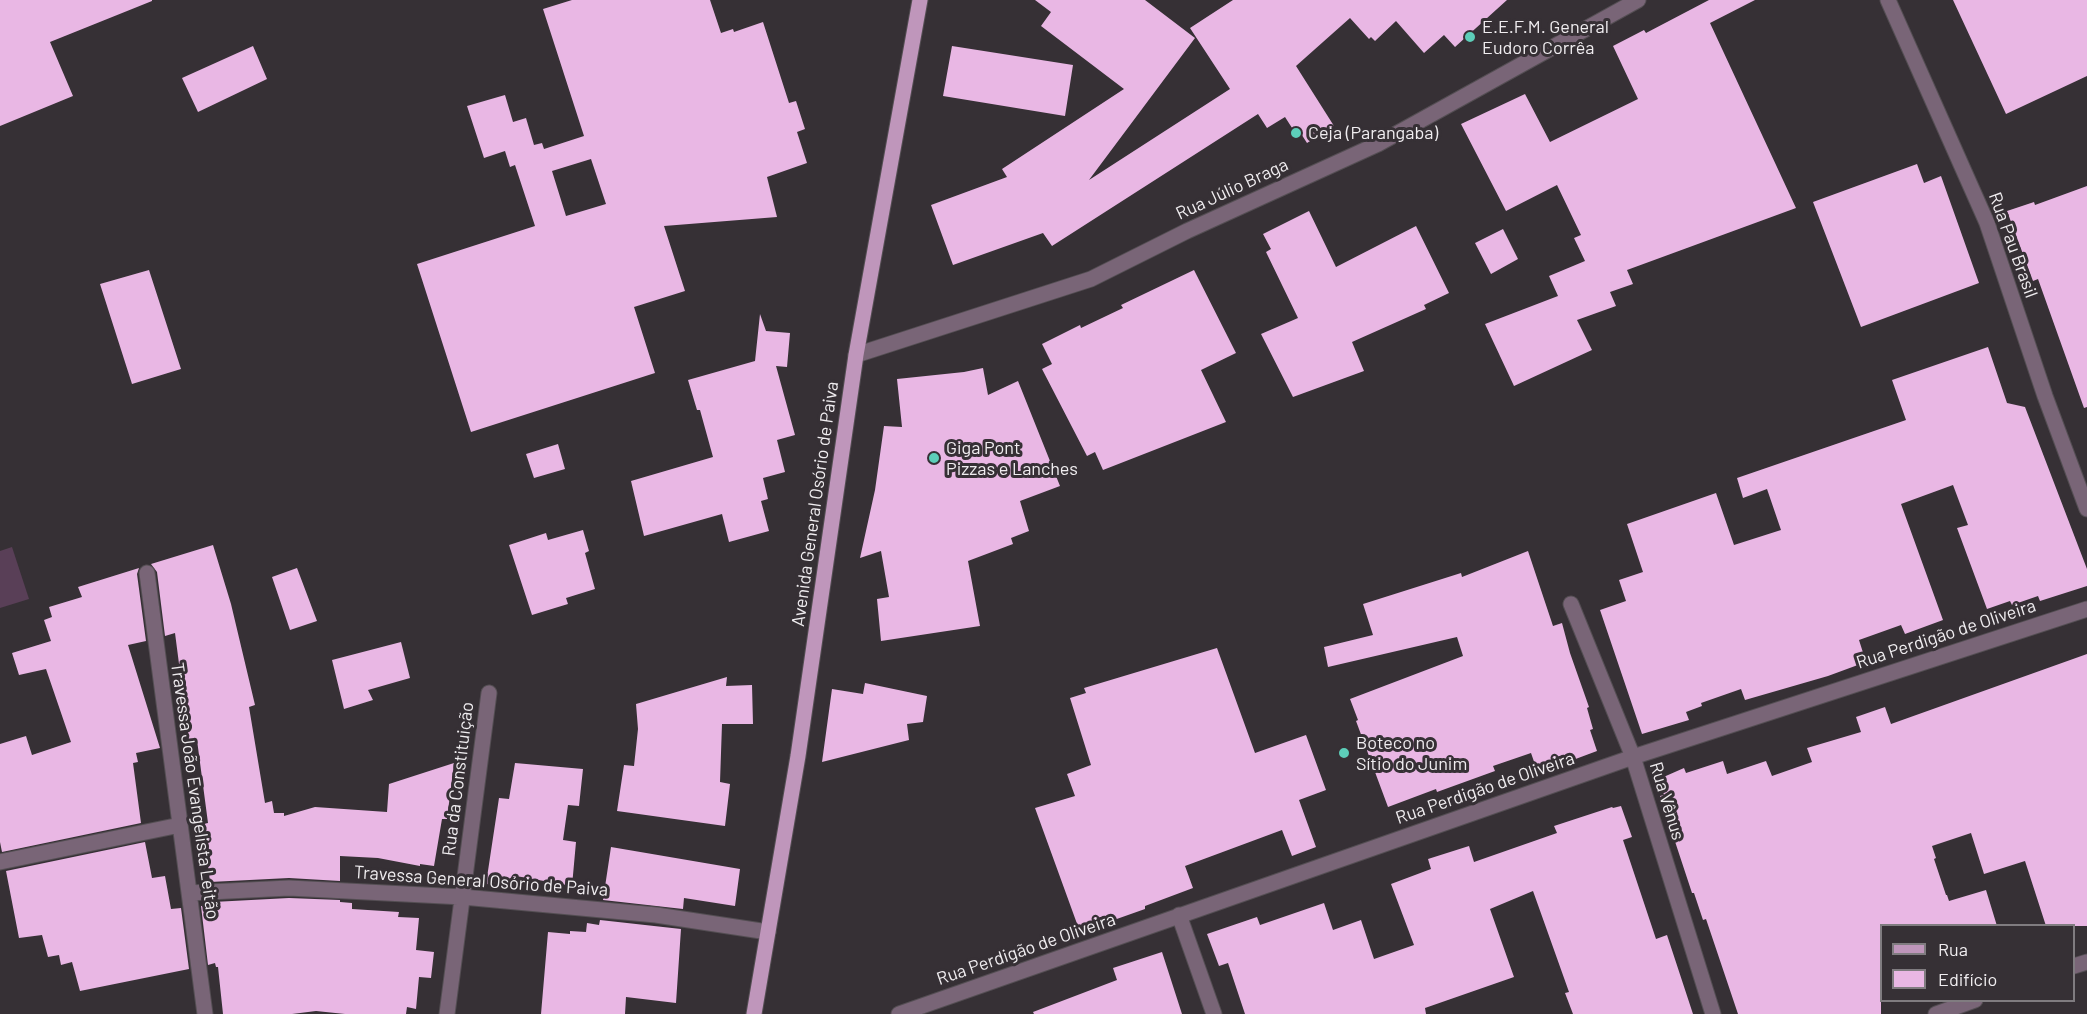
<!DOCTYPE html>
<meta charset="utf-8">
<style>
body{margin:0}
#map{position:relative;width:2087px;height:1014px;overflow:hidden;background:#363035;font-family:Barlow,sans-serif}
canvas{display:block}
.legend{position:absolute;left:1880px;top:924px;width:195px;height:78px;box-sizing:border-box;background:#363035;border:2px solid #807c80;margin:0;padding:8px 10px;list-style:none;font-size:18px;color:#f0edf0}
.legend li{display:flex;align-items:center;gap:12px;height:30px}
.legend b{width:30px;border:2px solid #807c80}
</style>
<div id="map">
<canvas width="2087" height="1014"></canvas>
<ul class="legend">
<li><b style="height:8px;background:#bf96bb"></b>Rua</li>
<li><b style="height:16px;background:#e9b7e4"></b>Edifício</li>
</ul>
</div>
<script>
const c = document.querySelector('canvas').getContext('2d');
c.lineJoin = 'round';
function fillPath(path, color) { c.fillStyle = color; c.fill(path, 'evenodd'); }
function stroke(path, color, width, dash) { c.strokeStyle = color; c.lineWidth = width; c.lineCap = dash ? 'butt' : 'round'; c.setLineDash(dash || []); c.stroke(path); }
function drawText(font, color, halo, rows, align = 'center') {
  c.font = font + ' Barlow,sans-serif'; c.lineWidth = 6; c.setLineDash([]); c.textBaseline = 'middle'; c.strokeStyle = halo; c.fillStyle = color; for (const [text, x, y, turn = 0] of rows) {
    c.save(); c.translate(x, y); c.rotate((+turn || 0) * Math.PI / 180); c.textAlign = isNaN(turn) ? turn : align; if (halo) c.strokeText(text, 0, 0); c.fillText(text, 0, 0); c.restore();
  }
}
const green = new Path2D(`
 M12,547L29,599L0,608V551Z`);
const building = new Path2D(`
 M0,0H152V1L50,42L73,96L0,126Z
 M572,0H710L721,33L733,29L734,32L763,22L789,103L796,101L805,129L797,132L807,163L767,177L777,217L664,226L685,291L634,307L655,373L471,432L417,264L535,226L515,165L510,167L505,151L484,158L467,106L505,95L513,122L526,118L534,145L542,143L544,149L584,136L543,9ZM591,159L606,204L566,216L552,171Z
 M1035,0H1145L1195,38L1089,180L1230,89L1190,28L1233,0H1507L1455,47L1444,35L1424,53L1396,21L1375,41L1371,37L1369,39L1350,18L1296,66L1334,126L1307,143L1298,129L1294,131L1285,117L1267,128L1258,114L1052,246L1043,233L953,265L931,205L1007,177L1002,169L1124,89L1041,26L1051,12Z
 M1709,0H1755L1710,23L1796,208L1627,270L1633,284L1610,292L1616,306L1577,320L1592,350L1514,386L1485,324L1558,296L1549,276L1585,261L1574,238L1581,235L1557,185L1506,211L1461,124L1525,94L1550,142L1638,99L1613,46L1644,30L1646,33Z
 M1953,0H2087V76L2006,114Z
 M253,46L267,79L198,112L182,78Z
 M952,46L1073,65L1065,116L943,96Z
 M1917,164L1924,183L1941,176L1979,283L1861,327L1813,202Z
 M2087,186V407L2084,408L2038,279L2033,281L2007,211L2034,202L2035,205Z
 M1309,211L1336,267L1416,226L1449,293L1424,305L1426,309L1352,342L1364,371L1293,397L1261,334L1298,318L1266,252L1271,249L1263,234Z
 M1503,229L1518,259L1491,274L1475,243Z
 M149,270L181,369L132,384L100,284Z
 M1194,270L1236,353L1201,370L1226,422L1103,470L1095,452L1087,456L1042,369L1052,364L1042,344L1080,325L1081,328L1123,308L1121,305Z
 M760,314L766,331L790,333L787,367L776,366L795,435L777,440L785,472L763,478L768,499L761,501L769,531L729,542L722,514L644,536L631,481L713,457L700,410H697L688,380L755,361Z
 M1988,347L2007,403L2025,407L2087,569V586L2040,601L2038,596L2012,605L2010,601L1987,609L1957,528L1968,525L1953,485L1901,504L1943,620L1905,634L1901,625L1859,640L1866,662L1828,676L1745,700L1741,689L1701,703L1702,706L1686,712L1689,720L1642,734L1600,610L1626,601L1619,580L1643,572L1627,524L1716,493L1734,545L1781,530L1767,489L1743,498L1737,478L1906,420L1892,380Z
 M983,368L988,395L1018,381L1060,486L1020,501L1029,531L1011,538L1013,544L968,561L980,626L881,641L877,599L889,597L881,551L860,558L875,490L884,426L902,427L897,379L964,372Z
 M558,444L565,469L534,478L526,454Z
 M583,530L589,551L585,553L595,589L566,598L568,604L532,615L509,545L546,533L548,540Z
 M213,545L231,604L255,705L249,707L265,803L272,801L274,813H284V816L315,807L387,812L389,784L454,763L447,819H442L434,866L420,864V866L378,858L340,856V881L289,878L210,882L203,824L208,823L197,740L189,741L175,633L165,636L157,572L151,564Z
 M1528,551L1553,626L1562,623L1570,653L1589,707L1587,708L1593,729L1590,730L1597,751L1538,773L1531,753L1493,766L1495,771L1437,792L1436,789L1388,807L1356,721L1358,720L1350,699L1463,656L1457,637L1328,667L1324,647L1373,635L1363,604L1461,573L1462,577Z
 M139,568L137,574L146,641L128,645L160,748L136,753L138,762L133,763L141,823L2,852L0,842V744L26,736L32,755L71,742L46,669L19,675L12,653L51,641L44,620L52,617L49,607L82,597L78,587Z
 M297,568L317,621L290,630L272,577Z
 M401,642L410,678L368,690L373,700L344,709L332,660Z
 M1217,648L1255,753L1306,735L1326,790L1299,800L1316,847L1292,856L1282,830L1185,866L1193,888L1145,906V909L1080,932L1035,808L1075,796L1067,774L1091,765L1070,698L1086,693L1084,688Z
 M2087,654V926H2046L2025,861L1984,874L1971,833L1932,846L1936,858L1934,859L1946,895H1947L1949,901L1986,890L1997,926H1881V1014H1738L1706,919L1703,920L1694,893H1692L1660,796L1664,795L1659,779L1684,768L1686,773L1723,761L1727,774L1766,761L1772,776L1812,762L1807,748L1861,732L1856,717L1885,707L1891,724Z
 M727,677L726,686L752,685L753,724H722L720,782L730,784L725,826L617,811L624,765L634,766L638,729L636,704Z
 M865,683L927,696L923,722L907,724L909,740L822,762L832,689L863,694Z
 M515,763L583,769L579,806L568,805L563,840L576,842L572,886L516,876L514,886L486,884L499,798L509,799Z
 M1621,806L1632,837L1623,840L1656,939L1667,935L1693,1014H1573L1565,993L1569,992L1533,891L1490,909L1514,977L1425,1008L1426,1014H1245L1228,963L1219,966L1207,934L1257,917L1260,925L1324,903L1333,930L1361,920L1374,959L1414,945L1391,884L1431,869L1428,859L1469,846L1474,862L1557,833L1554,826L1612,807L1613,808Z
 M145,842L152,878L165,876L171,909L181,908L189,969L80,991L72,962L61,965L59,955L48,957L42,935L19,938L6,871Z
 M611,847L740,869L735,906L684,898L683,909L603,900Z
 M289,898L340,900V902L352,903V909L399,912L398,917L419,918L416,950L434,952L431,978L419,977L416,1009L407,1007L406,1014H345L316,1011L292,1014H223L218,967H216L215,963L208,965L201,906L213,905V902Z
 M600,920L681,929L676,1003L626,997L625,1014H541L548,932L570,934V931L586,932L587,923L599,925Z
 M1162,952L1182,1014H1034L1033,1012L1117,980L1113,968Z`);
const minor = new Path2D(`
 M1888,0L1987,223L2045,396L2087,509
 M856,355L1091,279L1187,231L1378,144L1638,0
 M147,573L205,1014
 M1571,604L1633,757L1713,1014
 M0,862L180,825
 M189,893L289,888L463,897L656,915L768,932
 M1179,915L1214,1014
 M2074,966L2087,962
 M447,1014L489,693
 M899,1014L1633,757L2087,609
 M1936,1014L1975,1000`);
const major = new Path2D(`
 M754,1014L798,756L856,355L920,0`);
const markers = [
 [1470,37,6,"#5dceb9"],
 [1296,133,6,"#5dceb9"],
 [934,458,6,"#5dceb9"],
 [1344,753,6,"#5dceb9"]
];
const poiNames = [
 ["E.E.F.M. General",1482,27],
 ["Eudoro Corrêa",1482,48],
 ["Ceja (Parangaba)",1308,133],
 ["Giga Pont",946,448],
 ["Pizzas e Lanches",946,469],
 ["Boteco no",1356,743],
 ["Sítio do Junim",1356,764]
];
const streetNames = [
 ["Rua Júlio Braga",1232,189,-25],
 ["Rua Pau Brasil",2013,245,70],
 ["Avenida General Osório de Paiva",815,504,-82],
 ["Rua Perdigão de Oliveira",1946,634,-18],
 ["Rua da Constituição",458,779,-83],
 ["Rua Perdigão de Oliveira",1485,788,-19],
 ["Travessa João Evangelista Leitão",195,791,82],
 ["Rua Vênus",1667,801,73],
 ["Travessa General Osório de Paiva",481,881,4],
 ["Rua Perdigão de Oliveira",1026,949,-19]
];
fillPath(green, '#593f57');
fillPath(building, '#e9b7e4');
stroke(minor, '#544e53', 17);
stroke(major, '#544e53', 17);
stroke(minor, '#796577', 15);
stroke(major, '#bf96bb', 15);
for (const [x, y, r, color] of markers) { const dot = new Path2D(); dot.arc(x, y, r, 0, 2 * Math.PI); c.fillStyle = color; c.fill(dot); stroke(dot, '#363035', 2); }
drawText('18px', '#f0edf0', '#363035', poiNames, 'left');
drawText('18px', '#f0edf0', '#363035', streetNames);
</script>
